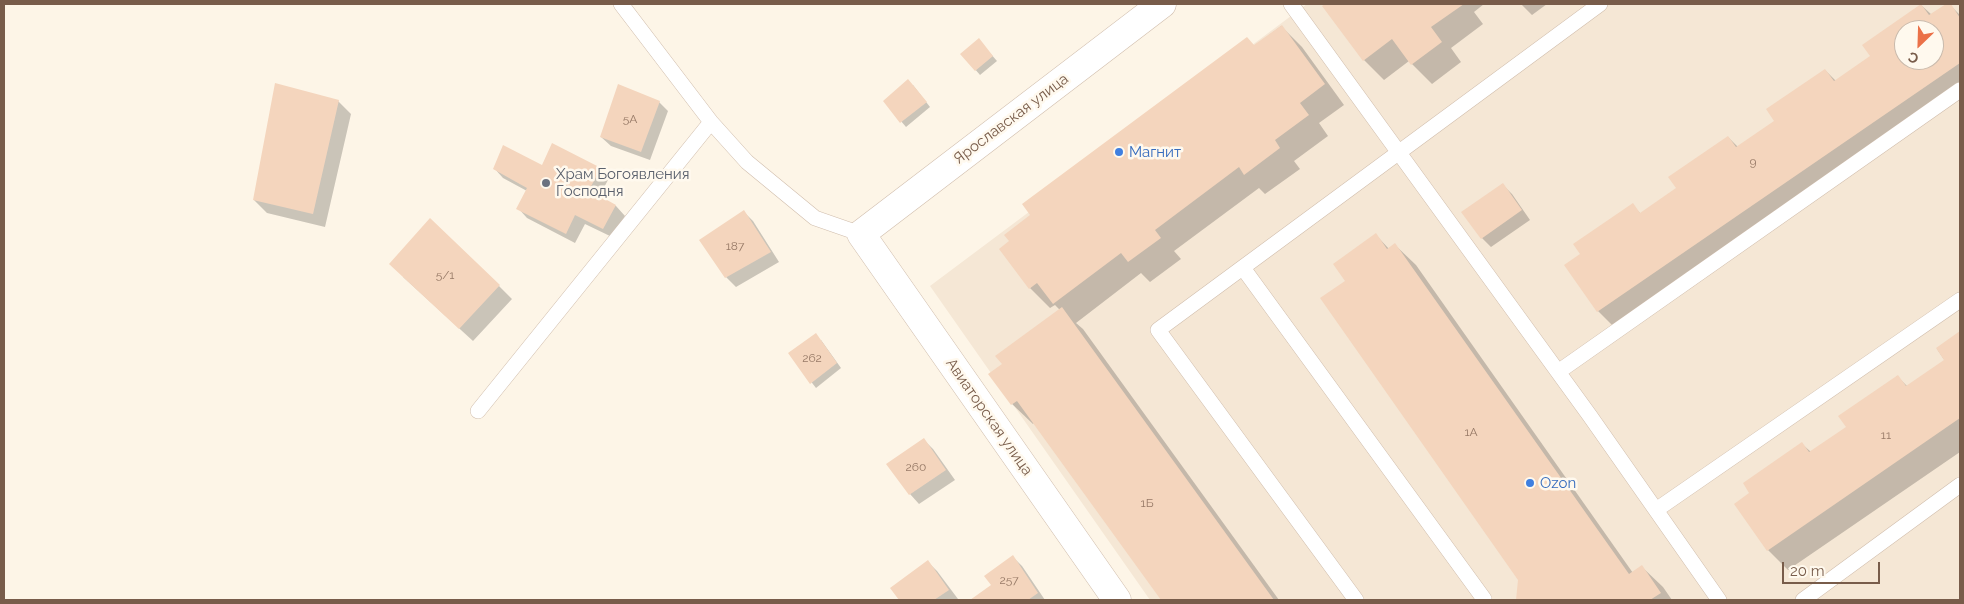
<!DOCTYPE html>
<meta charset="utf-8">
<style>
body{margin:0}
#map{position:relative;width:1964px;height:604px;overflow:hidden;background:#fdf5e7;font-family:Raleway,sans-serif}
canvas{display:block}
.frame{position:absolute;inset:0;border:5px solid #785c4a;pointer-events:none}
.north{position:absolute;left:1894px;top:20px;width:50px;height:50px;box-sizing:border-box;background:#fff9ee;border:1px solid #c9baac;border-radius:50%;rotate:204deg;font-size:14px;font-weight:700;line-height:20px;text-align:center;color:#785c4a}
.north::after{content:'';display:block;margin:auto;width:18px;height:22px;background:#eb7148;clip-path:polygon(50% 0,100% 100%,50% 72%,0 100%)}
.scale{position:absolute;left:1782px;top:562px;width:98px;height:22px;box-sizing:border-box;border:2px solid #785c4a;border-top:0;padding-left:6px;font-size:15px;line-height:18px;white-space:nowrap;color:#785c4a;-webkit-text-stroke:4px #fff9ee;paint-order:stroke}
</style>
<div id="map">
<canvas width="1964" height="604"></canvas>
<div class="frame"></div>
<div class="north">С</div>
<div class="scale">20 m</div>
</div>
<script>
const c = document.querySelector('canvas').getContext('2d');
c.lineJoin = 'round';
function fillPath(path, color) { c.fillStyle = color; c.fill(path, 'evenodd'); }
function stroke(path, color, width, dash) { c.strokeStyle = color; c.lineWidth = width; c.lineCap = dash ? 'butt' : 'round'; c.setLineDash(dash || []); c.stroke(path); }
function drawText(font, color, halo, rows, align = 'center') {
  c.font = font + ' Raleway,sans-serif'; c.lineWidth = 5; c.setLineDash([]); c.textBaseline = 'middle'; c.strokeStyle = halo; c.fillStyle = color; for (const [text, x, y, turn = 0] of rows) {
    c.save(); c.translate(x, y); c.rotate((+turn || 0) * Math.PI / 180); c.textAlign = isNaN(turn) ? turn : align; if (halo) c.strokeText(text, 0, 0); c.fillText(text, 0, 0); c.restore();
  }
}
const residential = new Path2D(`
 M1307,4H1960V600H1150L930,286ZM1904,30H1934V60H1904Z`);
const shadow = new Path2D(`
 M1328,4H1484L1474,12L1483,24L1451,48L1461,62L1432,84L1409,61L1384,80L1364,60L1324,6Z
 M1521,4H1547L1532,15Z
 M1949,4L1960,15V97L1618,331L1598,311L1582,254L1632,205L1641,214L1678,188L1728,137L1738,147L1776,122L1825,70L1836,81L1872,56L1921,5L1932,15ZM1904,30H1934V60H1904Z
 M1281,26L1302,47L1344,105L1319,123L1328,136L1294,161L1300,169L1265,194L1259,188L1174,251L1181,259L1150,282L1141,273L1076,323L1083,329L1279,600H1163L1034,423L1033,424L1012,404L1003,365L1060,310L1055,305L1050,308L1030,288L1255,46Z
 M983,45L997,61L980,75L962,54Z
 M913,85L930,107L906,127L884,101Z
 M338,101L351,114L325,227L267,213L254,200Z
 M659,102L668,111L650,160L611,146L601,137Z
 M542,167L600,169L609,178L599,197L616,206L625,216L612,237L585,224L575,243L527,218L518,208L527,191L503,178L494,168Z
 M1502,184L1512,194L1530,220L1491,247L1482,238Z
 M744,212L753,221L779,262L736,287L726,277L701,241Z
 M1376,235L1389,249L1395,245L1416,265L1633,573L1642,567L1663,587L1672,600H1517L1520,580L1346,281Z
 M403,277L499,286L512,299L473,341Z
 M1960,333V452L1788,570L1768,550L1751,493L1802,444L1811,452L1848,427L1897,376L1908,387L1945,361L1937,349Z
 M821,340L841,368L816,388L789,353Z
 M924,440L933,449L955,480L919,504L910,494Z
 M1013,557L1022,566L1045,600H972L993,585Z
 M928,562L937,571L958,599L900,600L891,588Z`);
const building = new Path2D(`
 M1325,4H1464L1431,27L1442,42L1411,65L1392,39L1363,61L1322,6Z
 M1921,4L1929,15L1946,4H1951L1960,18V63L1597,312L1564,265L1580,254L1573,244L1633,203L1640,213L1676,188L1668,177L1728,136L1736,147L1774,121L1766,109L1825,69L1834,81L1870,56L1862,45ZM1904,30H1934V60H1904Z
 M1282,25L1325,84L1300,103L1309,115L1275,140L1280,148L1244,175L1239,167L1155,230L1161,238L1128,262L1121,253L1053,304L1037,283L1029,289L999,249L1009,241L1004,235L1030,215L1022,204L1247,37L1254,45Z
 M979,38L993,56L975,71L960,54Z
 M908,79L927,102L900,123L883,101Z
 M275,83L339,100L313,214L253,200Z
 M618,84L660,101L641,152L600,137Z
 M552,143L601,168L589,190L616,205L603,229L575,215L566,234L516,209L527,188L493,169L503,145L542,165Z
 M1503,183L1522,210L1481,239L1461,212Z
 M744,210L771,252L725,278L699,240Z
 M430,218L500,285L459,329L389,264Z
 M1376,233L1387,249L1395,243L1629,574L1642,565L1661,593L1650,600H1516L1518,580L1320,298L1345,281L1333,264Z
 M1062,307L1274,600H1161L1017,401L1011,405L988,374L1002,364L995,356Z
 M1960,331V418L1767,551L1734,504L1749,493L1743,483L1802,442L1809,452L1846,427L1838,416L1898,375L1906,386L1944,360L1936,348Z
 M816,333L837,363L810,384L788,353Z
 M924,438L946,470L909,495L886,464Z
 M1013,555L1038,593L1028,600H970L991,585L984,576Z
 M928,560L949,590L934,600H899L890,588Z`);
const lane = new Path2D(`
 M621,4L711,122L747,162L815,218L861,234
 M1291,4L1590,416L1719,600
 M1243,268L1484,599L1482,600
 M1558,372L1960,90
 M478,411L711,122
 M1656,510L1960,300
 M1356,600L1158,330L1600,4
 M1803,600L1960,485`);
const street = new Path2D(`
 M1117,600L861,234L1162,4`);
const markers = [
 [1119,152,5,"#3f7fe0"],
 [546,183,5,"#6b7280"],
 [1530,483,5,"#3f7fe0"]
];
const numberNames = [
 ["5А",630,119],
 ["9",1753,162],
 ["187",735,246],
 ["5/1",445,275],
 ["262",812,358],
 ["1А",1471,432],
 ["11",1886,435],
 ["260",916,467],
 ["1Б",1147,503],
 ["257",1009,580]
];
const streetNames = [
 ["Ярославская улица",1011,119,-37],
 ["Авиаторская улица",989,417,55]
];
const shopNames = [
 ["Магнит",1129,152],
 ["Ozon",1540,483]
];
const worshipNames = [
 ["Храм Богоявления",556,174],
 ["Господня",556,191]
];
fillPath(residential, '#f5e7d5');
fillPath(shadow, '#0003');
fillPath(building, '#f4d5bd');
stroke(lane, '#d0bdac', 16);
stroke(street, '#d0bdac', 29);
stroke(lane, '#fff', 15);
stroke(street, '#fff', 28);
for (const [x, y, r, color] of markers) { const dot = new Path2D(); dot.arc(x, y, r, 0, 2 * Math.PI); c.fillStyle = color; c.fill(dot); stroke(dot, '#fff9ee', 2); }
drawText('12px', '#977a67', null, numberNames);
drawText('15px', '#785c4a', '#fff9ee', streetNames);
drawText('15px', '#366cbe', '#fff9ee', shopNames, 'left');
drawText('15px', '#5b616d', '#fff9ee', worshipNames, 'left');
</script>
